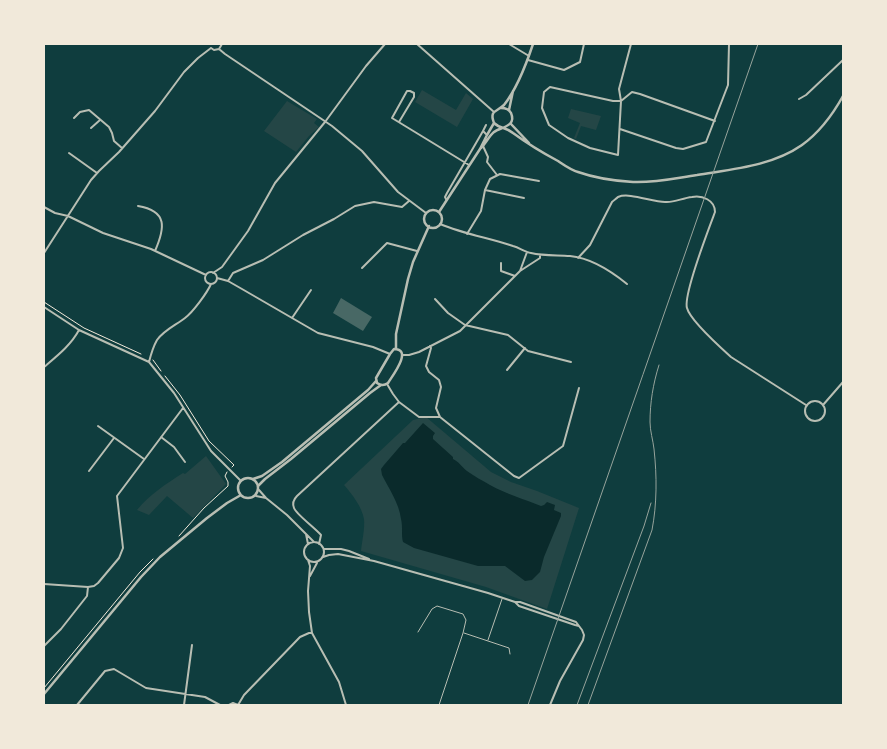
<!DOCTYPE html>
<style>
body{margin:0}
#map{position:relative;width:887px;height:749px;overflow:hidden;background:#0f3d3e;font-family:"Zilla Slab",serif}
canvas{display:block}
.frame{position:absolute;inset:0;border:45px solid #f1e9da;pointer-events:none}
</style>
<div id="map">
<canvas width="887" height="749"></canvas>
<div class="frame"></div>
</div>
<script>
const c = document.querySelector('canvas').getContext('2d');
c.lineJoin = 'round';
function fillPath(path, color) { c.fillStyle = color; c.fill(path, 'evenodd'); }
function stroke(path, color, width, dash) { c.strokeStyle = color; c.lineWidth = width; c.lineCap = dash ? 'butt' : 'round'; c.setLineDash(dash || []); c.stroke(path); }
const green = new Path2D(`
 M422,90L456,110L466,93L473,99L457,127L415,102Z
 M287,101L317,119L314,123L319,127L309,136L296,152L264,131Z
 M571,109L601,116L596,130L581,126L576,139L574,138L580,123L568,118Z
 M426,417L491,472L511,482L537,491L579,508L547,609L486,587L361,551C362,541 365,529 364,519C362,507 352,494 344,485L413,420Z
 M206,456L226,484L193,518L167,496L149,515L137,510C150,494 166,484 183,473L185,474Z`);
const water = new Path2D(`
 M423,423L435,433L433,436V439L453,457V459C458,461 462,467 467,471C474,476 483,481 490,485C506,494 524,499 541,506L544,505L547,502L555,505L554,510L561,513V516L544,557L540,572L532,580L525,581L505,566H478L414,548L403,542C401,536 403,527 401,519C399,503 389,489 382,475L381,469L384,465L403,443H405Z`);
const building = new Path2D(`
 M341,298L372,317L363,331L333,313Z`);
const path = new Path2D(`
 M44,302L84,328L141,354
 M153,360L161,371
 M165,376L180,395L209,441L234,465L232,467
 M179,536L204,508L228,486V482L225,476L227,472
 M44,688L140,572L153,559`);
const service = new Path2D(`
 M418,632L432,609L437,606L463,614L466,620L463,633L439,705
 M464,633L509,648L510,654
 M488,640L502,599`);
const pedestrian = new Path2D(`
 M483,146L488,157L487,162L497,175`);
const minor = new Path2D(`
 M417,44L494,112
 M509,44L529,56
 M631,44L619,89L621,101L618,155L590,148L568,138L549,125L542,108L544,92L550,87L613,101H621L632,92L640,94L715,121
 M211,48L214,50L219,49L222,44
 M219,49L225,54L332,126L362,151L398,192L426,213
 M528,60L564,70L580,62L584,44
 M799,99L806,95L843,60
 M74,118L80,112L89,110L109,127L112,133L114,141L122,148
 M399,122L414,97V93L410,91H407L392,118L469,165
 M91,128L100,120
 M620,129L676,148L683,149L706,142L728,85L729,44
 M483,131L486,125
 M69,153L97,173
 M485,190L524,198
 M446,199L445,197L447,193L483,131L486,134
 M138,206C168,211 165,228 155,251
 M44,207L55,213L68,216L103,233L151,249L206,275
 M440,224C464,234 489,238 513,246C520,248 525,252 531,253C544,256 557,255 570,256C592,258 611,271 627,284
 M467,234L481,211L485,190L490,179L500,174L539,181
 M44,253L91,180L99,171L119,152L155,111L184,72L198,58L211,48
 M578,258L590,245L612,202C613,201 617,198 618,197C629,192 652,202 665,202C674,203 682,198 692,197C702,195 715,200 715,212C709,228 683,295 687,308C690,320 721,348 731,357L806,405
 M501,263V271L515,276
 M362,268L387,243L417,251
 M520,271L527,252
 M205 278a6 6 0 1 1 12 0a6 6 0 1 1-12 0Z
 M213,273L222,267L248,231L275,183L325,122L366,66L385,44
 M217,278L228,281L242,289L318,333L373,347L390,354
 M228,281L233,273L263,260L303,235L334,219L355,206L374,202L402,207L409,201
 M435,299L448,313L465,325L508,335L528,351L571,362
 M44,307L79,330L149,362L174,393L211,451L241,481
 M292,318L311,290
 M430,346L431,348L426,366L429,372L439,380L441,387L436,408L440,417L514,476L519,478L563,446L579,388
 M402,355H409L419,352L460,331L520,271L540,258V255
 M149,362C151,354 153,347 157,340C164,330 176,325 185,318C193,312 207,293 211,284
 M44,367C57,356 71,345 79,330
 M507,370L525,348
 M387,384L393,394L399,402L419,417H440
 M805 411a10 10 0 1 1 20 0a10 10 0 1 1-20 0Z
 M823,405L843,382
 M98,426L144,459
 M161,437L174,447L185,462
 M89,471L114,438
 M259,490L266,498L287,515L314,542
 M256,496L266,498
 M306,534L308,544
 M304 552a10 10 0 1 1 20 0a10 10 0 1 1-20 0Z
 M319,544L321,535C315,528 296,514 294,508C292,503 294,499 297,496L399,402
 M324,549H341L349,551L369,559
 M323,557L329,555L338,554L374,561L488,593L515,602H520L576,622L582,630L584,635L583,640L560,681L550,705
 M308,560L310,566L308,591L309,612L312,633L339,682L346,705
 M310,576L317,563
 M44,584L88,587
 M515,602L519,606L575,625L579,626
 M44,646L61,629L87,596L88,587L94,586L98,583L119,558L123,548L117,496L183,408
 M77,705L105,671L114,669L146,688L205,697L220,705
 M184,705L192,645
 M229,705L233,703L238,705
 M238,705L244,695L300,637L309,633H312`);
const tertiary = new Path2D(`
 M509,110L513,91
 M494,123C500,129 506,127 513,133C528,144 541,152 558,161C564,165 571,170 578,172C595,178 615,181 633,182C655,183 676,178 697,175C733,169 772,166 802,145C820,132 833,114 843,96
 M511,124L529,143
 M481,148C486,143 489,136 494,132C500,127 517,127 511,113C509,109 505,108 501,108
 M424 219a9 9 0 1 1 18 0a9 9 0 1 1-18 0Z
 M439,212L480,149L487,135L494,123C489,110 497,112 504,105C516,90 527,62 533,44
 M394,349C413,349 393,375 388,383C384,386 381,386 377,383L376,378L390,354Z
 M396,349V334L408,279L413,262L429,226
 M238 488a10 10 0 1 1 20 0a10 10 0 1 1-20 0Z
 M253,479L262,476L282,462L368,390L376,381
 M258,486L265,479L291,459L370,393L381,385
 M44,694L141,577L160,557L207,518L227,503L241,495`);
const rail = new Path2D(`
 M528,705L758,44
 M577,705L644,526L651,503
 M588,705L652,530C657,504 657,476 654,449C653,440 650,431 650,422C650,403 653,384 659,365`);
fillPath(green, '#244646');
fillPath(water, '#0a2a2b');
fillPath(building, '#486865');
stroke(path, '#f1e9da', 1);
stroke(service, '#b8beb3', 1);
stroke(pedestrian, '#b8beb3', 2);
stroke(minor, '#b8beb3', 2);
stroke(tertiary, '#b8beb3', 2.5);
stroke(rail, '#97a49c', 1);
</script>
